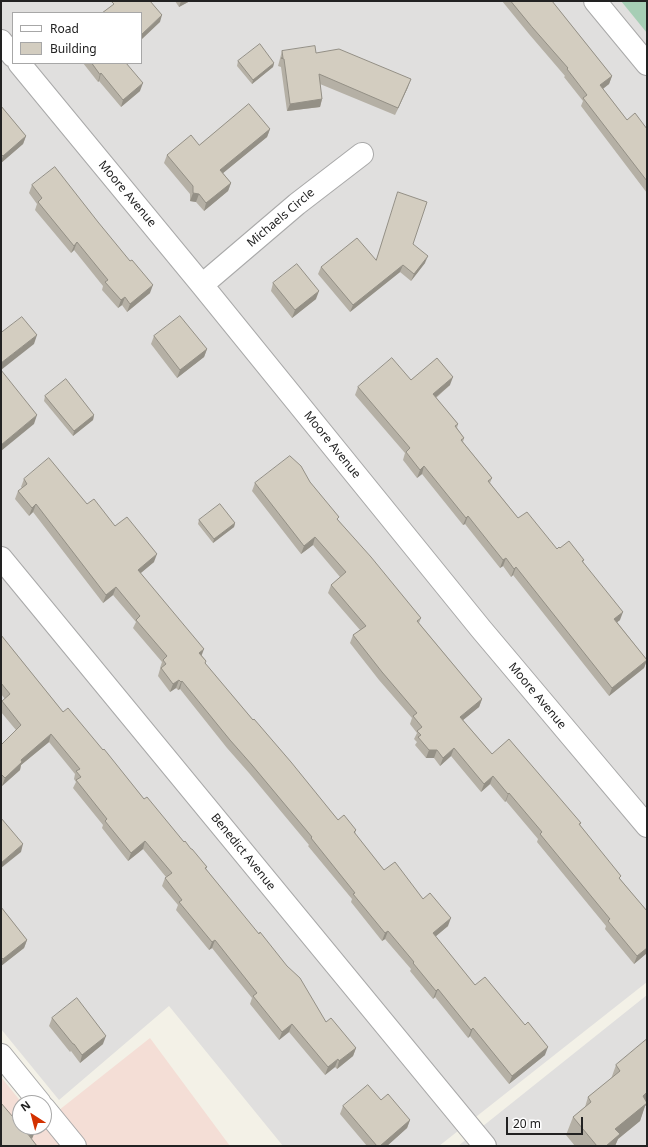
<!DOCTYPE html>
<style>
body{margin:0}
#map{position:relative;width:648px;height:1147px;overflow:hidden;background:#f3f1e7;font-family:"Noto Sans",sans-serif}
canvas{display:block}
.frame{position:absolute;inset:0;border:2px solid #222;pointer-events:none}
.legend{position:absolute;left:12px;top:12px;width:130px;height:52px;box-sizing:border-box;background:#fff;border:1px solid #a7a7a7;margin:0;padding:5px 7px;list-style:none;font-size:12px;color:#222}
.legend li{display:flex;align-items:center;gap:8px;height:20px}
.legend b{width:20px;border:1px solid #a7a7a7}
.north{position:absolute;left:12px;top:1095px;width:40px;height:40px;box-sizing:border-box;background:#fff;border:1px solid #a7a7a7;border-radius:50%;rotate:324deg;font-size:11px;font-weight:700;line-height:16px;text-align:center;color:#222}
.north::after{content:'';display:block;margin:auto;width:14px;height:18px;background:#d33100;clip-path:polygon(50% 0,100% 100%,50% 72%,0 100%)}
.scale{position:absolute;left:506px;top:1117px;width:77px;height:18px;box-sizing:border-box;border:2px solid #222;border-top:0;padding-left:5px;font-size:12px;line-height:14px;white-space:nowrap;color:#222;-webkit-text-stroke:3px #fff;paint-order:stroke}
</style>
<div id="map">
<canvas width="648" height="1147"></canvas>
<div class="frame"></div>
<ul class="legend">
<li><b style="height:5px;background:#fff"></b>Road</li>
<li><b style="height:11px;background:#d3cdc0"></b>Building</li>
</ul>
<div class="north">N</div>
<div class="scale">20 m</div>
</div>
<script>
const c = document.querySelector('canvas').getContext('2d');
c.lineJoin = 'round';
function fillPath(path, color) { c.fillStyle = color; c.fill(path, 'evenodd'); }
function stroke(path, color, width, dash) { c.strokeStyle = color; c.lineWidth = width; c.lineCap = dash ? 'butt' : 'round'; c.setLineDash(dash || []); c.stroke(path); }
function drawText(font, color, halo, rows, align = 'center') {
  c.font = font + ' "Noto Sans",sans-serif'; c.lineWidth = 3.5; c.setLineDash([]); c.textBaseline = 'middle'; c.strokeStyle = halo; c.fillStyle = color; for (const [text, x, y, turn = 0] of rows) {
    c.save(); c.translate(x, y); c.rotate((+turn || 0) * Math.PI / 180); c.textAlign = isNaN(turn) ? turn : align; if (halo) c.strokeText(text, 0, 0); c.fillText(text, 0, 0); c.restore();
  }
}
const residential = new Path2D(`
 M1,1H647V982L439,1146H283L169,1006L59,1100L1,1029ZM13,13H141V63H13Z
 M647,995V1146H458Z`);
const commercial = new Path2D(`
 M150,1038L230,1146H1V1077L22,1103H20V1127H44V1122Z`);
const cemetery = new Path2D(`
 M621,1H647V33Z`);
const minor = new Path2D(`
 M595,1L647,64
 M1,41L13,56
 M19,63L202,285L481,629L647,826
 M202,285L297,204L362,154
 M1,558L485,1146
 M1,1055L40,1103
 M44,1108L75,1146`);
const wall = new Path2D(`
 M175,1H190L179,7Z
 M502,1H552L612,76L609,84L603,89L627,120L647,129V193L581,106L583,101L564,77L565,76L529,34Z
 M282,51L316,53L408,87L395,115L320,84L322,99L320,107L287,111L281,67L278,66Z
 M238,61L274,63L273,67L252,84L237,66Z
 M83,63H126L140,91L121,107L99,81L98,82Z
 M1,106L26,136L23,144L1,163Z
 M270,129L267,137L223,173L231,183L228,191L204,211L196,202L190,201V194L164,163L167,155L199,145Z
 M32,185L150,293L127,312L122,305L118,308L102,290L103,286L74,250L71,253L35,210L37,204L29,193Z
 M413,244L425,263L411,281L400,272L350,312L318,274L321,267L375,260Z
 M273,283L316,299L292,318L271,291Z
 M154,336L207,349L204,357L177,378L151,344Z
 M411,380L450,385L436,398L458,424L457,428L464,438L463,442L492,478L490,483L518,518L557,549L560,548L584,560L583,562L620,620L617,622L647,660L644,668L609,696L513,575L511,577L503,566L500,568L465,524L463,525L422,474L417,478L403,460L405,453L355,395L358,387Z
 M45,396L94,415L93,420L73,436L44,401Z
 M24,479L87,504L115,526L154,562L140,573L206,661L205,664L253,720L338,820L356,830L355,834L384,870L423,899L448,926L435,937L475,985L545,1055L509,1084L470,1036L468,1038L435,997L433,999L410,971L411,969L385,939L382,941L351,902L352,899L308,846L309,845L249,773L227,748L180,689L178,690L176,688L170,692L158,676L160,669V668L162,662L133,628L136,622L113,595L103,603L33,512L29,516L15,499L18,491L22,488L21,487Z
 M310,482L338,520L421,618L419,623L482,699L479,707L463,720L492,754L581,823L580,825L620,879L647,911V953L634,964L605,929L606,926L537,842L538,839L506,801L505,802L490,784L481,792L451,756L440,766L434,758H426L415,745L417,742L414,739L417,733L410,724L412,718L379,680L350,643L353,635L360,630L328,593L331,585L340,577L313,545L301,554L252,491L255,483Z
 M199,520L235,523L234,527L213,543L198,524Z
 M1,635L63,712L103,750L144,799L207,867L206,869L326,1022L356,1048L353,1056L337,1069L335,1067L325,1075L289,1032L279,1040L250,1004L252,998L212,948L209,950L176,910L178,905L162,886L165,878L166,877L143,849L128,861L102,828L103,825L73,788L76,782L74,779L75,774L49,742L21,765L20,770L2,786L1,785V745L16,730L1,712V703L2,701L5,699L1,694Z
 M1,907L27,940L24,948L1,966Z
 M52,1018L103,1044L80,1063L71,1051L70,1052L49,1026Z
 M647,1039L645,1106L640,1121L618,1139L615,1146H575L566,1135L573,1117L585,1107L588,1097L611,1079L616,1065Z
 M381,1100L410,1120L407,1128L387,1146H367L340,1114L343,1106Z`);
const shadedWall = new Path2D(`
 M181,1H190L179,7Z
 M162,15L160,22L141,40V35Z
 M274,63L273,67L252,84L253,80Z
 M101,73L99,81L98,82L100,74Z
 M612,76L609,84L597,93L600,85Z
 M411,79L408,87L395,115L398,108Z
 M143,83L140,91L121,107L123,100Z
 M322,99L320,107L287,111L290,104Z
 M270,129L267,137L217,178L220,170Z
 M26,136L23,144L1,163V161L3,156Z
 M231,183L228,191L204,211L206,203Z
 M193,193L199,194L196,202L190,201Z
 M77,242L74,250L71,253L74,246Z
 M428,256L425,263L411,281L414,274Z
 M403,265L400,272L350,312L353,305Z
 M153,285L150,293L127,312L130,304Z
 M319,291L316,299L292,318L295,310Z
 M125,297L122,305L118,308L121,300Z
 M37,335L34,344L1,370V363Z
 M207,349L204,357L177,378L180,370Z
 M453,377L450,385L430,402L433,394Z
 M37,415L34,424L1,451V445Z
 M94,415L93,420L73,436L74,431Z
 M424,466L422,474L417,478L420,470Z
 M36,504L33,512L29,516L32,508Z
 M468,516L465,524L463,525L466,518Z
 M235,523L234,527L213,543L214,539Z
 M315,537L313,545L301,554L304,546Z
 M157,554L154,562L135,578L138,570Z
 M506,558L503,566L500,568L503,560Z
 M516,567L513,575L511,577L514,569Z
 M116,587L113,595L103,603L106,595Z
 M623,612L620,620L611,627L614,619Z
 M204,649L201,657L199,653Z
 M647,660L644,668L609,696L612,688Z
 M179,680L176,688L170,692L173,684Z
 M182,681L180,689L178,690L181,682Z
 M482,699L479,707L457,725L460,717Z
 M51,734L49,742L21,765L20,770L2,786L5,778L21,760Z
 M454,748L451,756L440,766L443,758Z
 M429,750H437L434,758H426Z
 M493,776L490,784L481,792L484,784Z
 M509,793L506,801L505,802L508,794Z
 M145,841L143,849L128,861L131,853Z
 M23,844L21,852L1,868V863Z
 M451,918L448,926L430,941L433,933Z
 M388,931L385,939L382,941L385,933Z
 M27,940L24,948L1,966V964L3,959Z
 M215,940L212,948L209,950L212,942Z
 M647,948V953L634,964L637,956Z
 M438,989L435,997L433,999L436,991Z
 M292,1024L289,1032L279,1040L282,1032Z
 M473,1028L470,1036L468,1038L471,1030Z
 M106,1036L103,1044L80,1063L82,1055Z
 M548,1047L545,1055L509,1084L512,1076Z
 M356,1048L353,1056L337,1069L339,1061Z
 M338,1059L335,1067L325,1075L328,1067Z
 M647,1092V1105L645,1106L640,1121L618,1139L615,1146H606L615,1129L643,1096Z
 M410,1120L407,1128L387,1146H380Z
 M35,1127H37L32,1139L27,1133Z`);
const building = new Path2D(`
 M113,1H150L162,15L141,35V13H102L114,4L112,2Z
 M511,1H552L612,76L600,85L627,120L635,113L647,129V181L583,98L587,95L567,69L568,68L532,27Z
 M260,44L274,63L253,80L238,61Z
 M315,46L316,53L339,49L411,79L398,108L319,74L322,99L290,104L284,59L281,58H283L282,51Z
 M92,63H126L143,83L123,100L101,73L100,74Z
 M249,104L270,129L220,170L231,183L206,203L199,194L193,193V186L167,155L191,135L199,145Z
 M1,106L26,136L3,156L1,154Z
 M55,167L98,222L130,261L132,260L153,285L130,304L125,297L121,300L105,282L108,280L77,242L74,246L38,202L42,198L32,185Z
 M398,192L427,202L413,244L428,256L414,274L403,265L353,305L321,267L357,238L376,260Z
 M297,264L319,291L295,310L273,283Z
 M180,316L207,349L180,370L154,336Z
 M22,317L37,335L1,363V333Z
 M392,358L411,380L437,358L453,377L433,394L458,424L455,426L464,438L461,440L492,478L488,481L518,518L527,512L557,549L559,547L560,548L569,541L584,560L582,561L623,612L614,619L647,660L612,688L516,567L514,569L506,558L503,560L468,516L466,518L424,466L420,470L406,452L410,448L358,387Z
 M1,370L37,415L1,445Z
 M66,379L94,415L74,431L45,396Z
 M290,456L301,466L310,482L339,517L337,519L371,557L421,618L417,621L482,699L460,717L492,754L509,739L581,823L579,824L621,876L619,878L647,911V948L637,956L608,921L610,919L540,834L542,832L509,793L508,794L493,776L484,784L454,748L443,758L437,750H429L418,737L421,735L417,731L422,727L413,716L417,713L382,672L353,635L366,626L331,585L346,572L315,537L304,546L255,483Z
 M49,458L87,504L94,499L115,526L127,517L157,554L138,570L204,649L199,653L206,661L205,663L253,720L254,719L291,762L338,820L344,815L356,830L354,832L384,870L395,862L423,899L430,893L451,918L433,933L475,985L485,977L525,1025L528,1022L548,1047L512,1076L473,1028L471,1030L438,989L436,991L413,963L414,962L388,931L385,933L353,894L355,893L311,838L312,837L252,765L230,740L182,681L181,682L179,680L173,684L161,668L166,664L163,660L167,656L136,620L140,616L116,587L106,595L36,504L32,508L18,491L27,484L24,479Z
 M220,504L235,523L214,539L199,520Z
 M1,635L63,712L68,708L103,750L104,749L144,799L147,797L184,842L185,841L191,849H192L207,867L205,868L259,934L260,932L287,966L300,978L326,1022L331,1018L356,1048L339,1061L338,1059L328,1067L292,1024L282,1032L253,996L257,993L215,940L212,942L179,902L182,900L165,878L172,873L145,841L131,853L105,821L107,819L76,780L81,777L76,771L80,769L51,734L21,760L22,762L5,778L1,774V745L21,725L2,701L10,694L1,683Z
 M1,818L23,844L1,863Z
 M1,907L27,940L3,959L1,957Z
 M77,998L106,1036L82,1055L74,1044H73L52,1018Z
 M647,1039V1092L643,1096L647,1103L615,1129L620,1134L606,1146H597L573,1117L591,1102L588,1097L620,1071L616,1065Z
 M368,1085L381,1100L388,1094L410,1120L380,1146H377L343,1106Z
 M1,1103L13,1117L20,1111V1127H35L27,1133L37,1146H1Z`);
const streetNames = [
 ["Moore Avenue",127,194,50],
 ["Michaels Circle",281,218,-40],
 ["Moore Avenue",332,445,51],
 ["Moore Avenue",537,696,50],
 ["Benedict Avenue",243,852,51]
];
fillPath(residential, '#e0dfde');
fillPath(commercial, '#f4ded6');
fillPath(cemetery, '#a6ceb5');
stroke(minor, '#a9a9a9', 24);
stroke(minor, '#fff', 22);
fillPath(wall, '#b5b0a5');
fillPath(shadedWall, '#949086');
fillPath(building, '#d3cdc0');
stroke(building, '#949086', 1);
drawText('12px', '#222', '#fff', streetNames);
</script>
